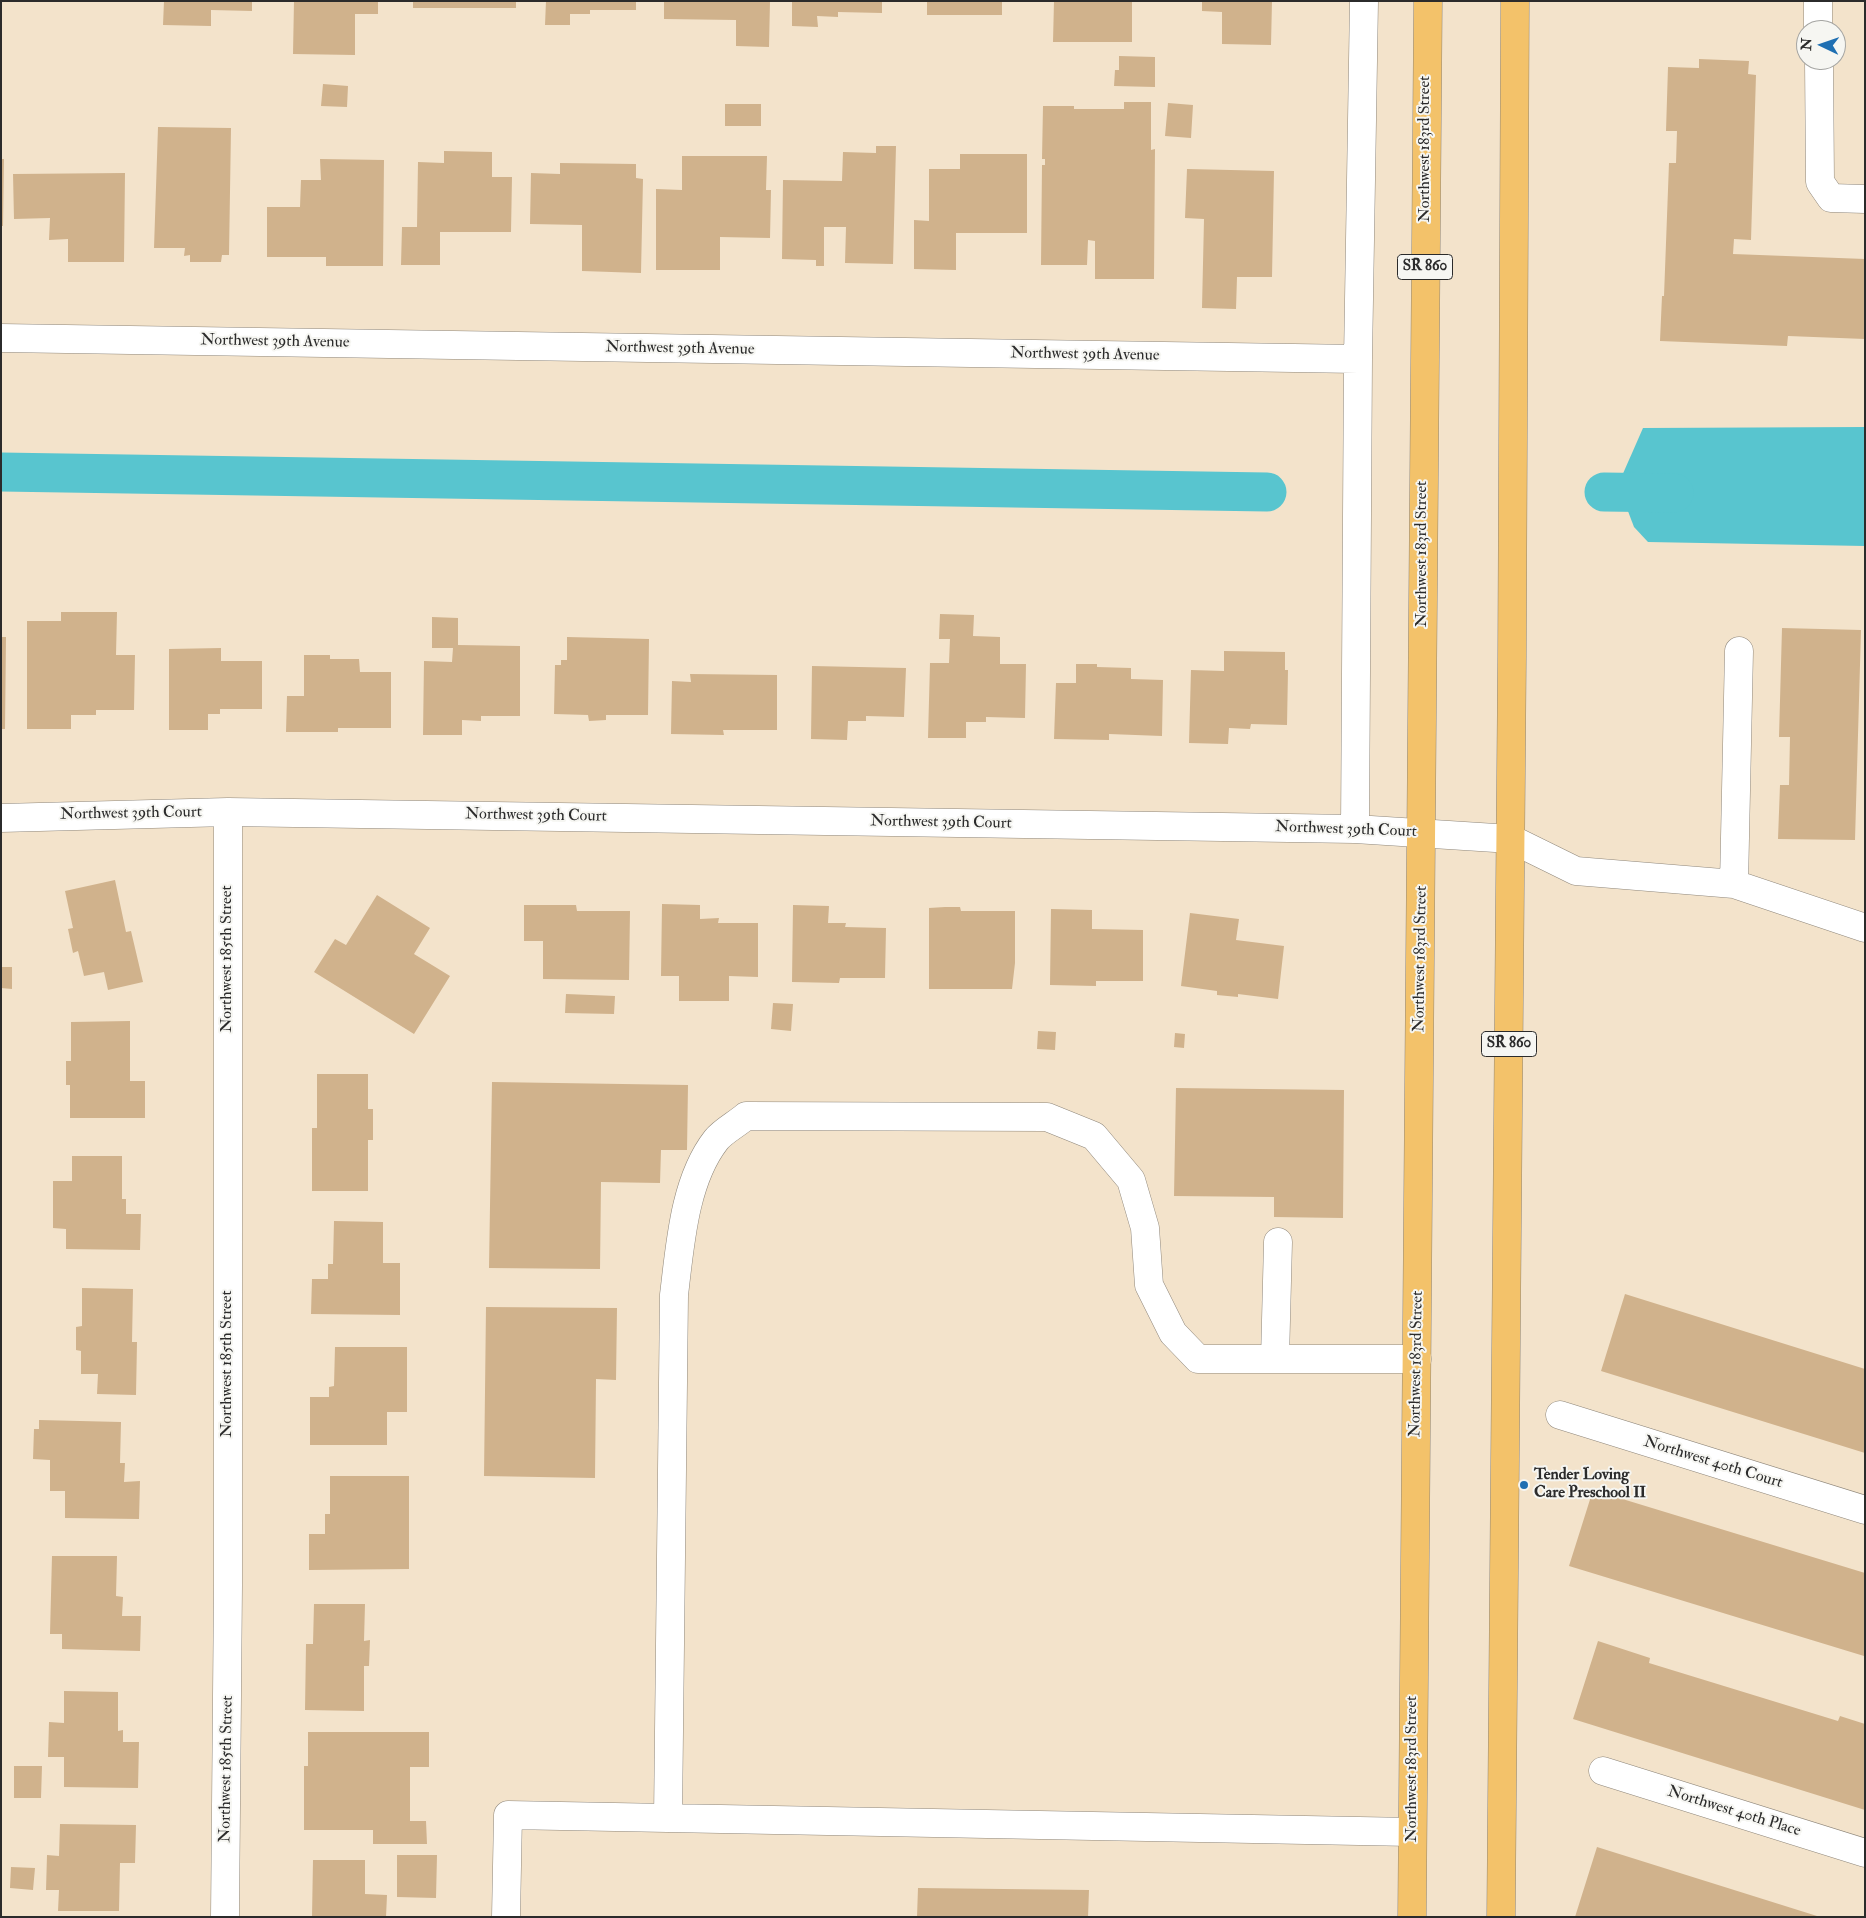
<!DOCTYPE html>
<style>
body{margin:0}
#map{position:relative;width:1866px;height:1918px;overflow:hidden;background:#f3e3cb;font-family:"IM FELL Double Pica",serif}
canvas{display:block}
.frame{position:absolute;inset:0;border:2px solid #2b2b2b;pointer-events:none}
.north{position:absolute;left:1796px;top:20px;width:50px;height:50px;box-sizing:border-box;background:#f6f6f2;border:1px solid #a5a5a2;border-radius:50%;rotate:273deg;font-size:14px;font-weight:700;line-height:20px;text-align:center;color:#2b2b2b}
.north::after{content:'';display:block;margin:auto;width:18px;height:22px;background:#1f6fb2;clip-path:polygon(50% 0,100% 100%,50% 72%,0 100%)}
</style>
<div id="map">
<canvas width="1866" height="1918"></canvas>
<div class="frame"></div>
<div class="north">N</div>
</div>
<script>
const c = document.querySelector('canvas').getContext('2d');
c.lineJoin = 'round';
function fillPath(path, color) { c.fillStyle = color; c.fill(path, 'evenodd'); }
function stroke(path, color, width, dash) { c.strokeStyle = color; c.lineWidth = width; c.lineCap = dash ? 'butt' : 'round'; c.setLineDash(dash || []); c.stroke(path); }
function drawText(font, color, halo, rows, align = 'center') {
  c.font = font + ' "IM FELL Double Pica",serif'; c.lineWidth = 4; c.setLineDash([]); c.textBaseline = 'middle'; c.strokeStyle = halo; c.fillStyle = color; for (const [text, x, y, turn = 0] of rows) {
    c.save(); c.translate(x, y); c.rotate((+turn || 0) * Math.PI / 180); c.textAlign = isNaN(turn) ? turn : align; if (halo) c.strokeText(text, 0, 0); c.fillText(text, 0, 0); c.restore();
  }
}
const water = new Path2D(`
 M1865,427V546L1648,542L1634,527L1618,485L1643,428Z`);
const canal = new Path2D(`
 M1,472L1267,492
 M1604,492L1674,493`);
const building = new Path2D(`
 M164,1H252V11L211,10V26L163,25Z
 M294,1H378V14H355V55L293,54Z
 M413,1H516V8H413Z
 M546,1H636V10H590V14H570V25H545Z
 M664,1H770L769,47L736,46V20L664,19Z
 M792,1H882V13L838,12V17L817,16L818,27L792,26Z
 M927,1H1002V15H927Z
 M1054,1H1132V42H1053Z
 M1202,1H1272L1271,45L1222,44V12L1202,11Z
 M1119,56L1155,57V87L1114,86L1115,70H1119Z
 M1699,59L1749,61L1748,74L1756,75L1751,240L1734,239L1733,254L1865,259V339L1788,336L1787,346L1660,341L1662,296H1664L1669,163H1676L1677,131H1666L1668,67L1699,68Z
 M323,84L348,86L347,107L321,106Z
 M1124,102H1151V150L1155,149L1154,279H1095V241L1088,240L1087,265H1041L1042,165H1045V159H1042L1043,106H1074V109H1124Z
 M1168,103L1193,105L1191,138L1165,136Z
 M725,104H761V126H725Z
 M158,127L231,128L229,255H222L221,262H190V255L184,256L185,248H154Z
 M876,146H896L893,264L845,263L846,227H824V266H816V260L782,259L783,180L842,181L843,152L876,153Z
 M444,151L492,152V177H512L511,232H440V265H401L402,227H417L418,162L444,163Z
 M960,154H1027V233H956V270L914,269V220L929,221V169H960Z
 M682,156H767L766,190H771L770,238L720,237V270H656V189L682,190Z
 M1,159H4L3,226H1Z
 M320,159L384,160L383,266H326V257H267V207H300L301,180H321Z
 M560,163L636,164V178L643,179L641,273L582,271V225L530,224L531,173L560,174Z
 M1187,169L1274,171L1272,277H1237L1236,309L1202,308L1204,219L1185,218Z
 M125,173L124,262H68V239L49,240L50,218L14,219L13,174Z
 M61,612H117L116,655H135L134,710H96V715H71V729H27V621H61Z
 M940,614L974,615L973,636L1000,637V664H1026L1025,718L986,717V722H966V738H928L930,663H949L950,639H939Z
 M432,617L458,618V645L520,646V716H481V721L462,720V735H423L424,661L452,662L453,648H432Z
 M1782,628L1861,630L1855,840L1778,839L1780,785H1789L1790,737H1779Z
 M1,637H6L5,729H1Z
 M567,637L649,639L648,715H606V720L589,721L588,715L554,714L555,665H561V660H567Z
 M221,648V661H262V709H220V714H208V730H169V649Z
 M1224,651L1285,652V670H1288L1287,725L1251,724L1250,729L1229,728L1228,744L1189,743L1191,670L1224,671Z
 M304,655H330V659H359L360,672H391V728H338V732H286L287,696H304Z
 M1076,664H1097V667L1131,668V679L1163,680L1162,736L1109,734V740L1054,739L1056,683H1076Z
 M812,666L906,668L904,717L866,716V721H848L847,740L811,739Z
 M690,674L777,675V730H723L724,735L671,734L672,681L691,682Z
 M115,880L126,932L131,931L143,982L108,990L104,972L84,976L78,951L73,953L68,929L73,928L65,891Z
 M377,895L430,928L414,954L450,976L414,1034L314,972L335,939L346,945Z
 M662,904L700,905V919L719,918L718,923H758V977L729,976V1001H679V976H661Z
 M524,905H576L577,911H630L629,980L543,979V941H524Z
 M793,905L829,906L828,923H846L845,927L886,928L885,978H840L839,983L792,982Z
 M945,907H960L961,911H1015V963L1012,989H929V908Z
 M1051,909L1092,910V929L1143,930V981H1096V986L1050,985Z
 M1190,913L1239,919L1236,940L1284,946L1278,999L1238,994V997L1217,995V991L1181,986Z
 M1,967H12V989L1,988Z
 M566,994L615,996L614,1014L565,1013Z
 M773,1003L793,1004L791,1031L771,1029Z
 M130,1021V1081H145V1118H70V1085H66V1061H71V1022Z
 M1038,1031L1056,1032L1055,1050L1037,1049Z
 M1175,1033L1185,1034L1184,1048L1174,1047Z
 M317,1074H368V1109H373V1140H368V1191H312V1128H317Z
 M492,1082L688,1085L687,1150H661L660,1183L601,1182L600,1269L489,1268Z
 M1176,1088L1344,1090L1343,1218L1274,1217V1197L1174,1196Z
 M72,1156H122V1199H126V1214H141L140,1250L66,1249V1229L53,1228V1181H72Z
 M334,1221L383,1222V1263H400V1315L311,1314L312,1279H328V1264H333Z
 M82,1288L133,1289L132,1342H137L136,1395L97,1394L98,1374H81V1351L76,1350V1327L82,1326Z
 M1625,1294L1865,1369V1453L1601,1371Z
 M486,1307L617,1308L616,1380L596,1379L595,1478L484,1476Z
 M335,1347H407V1412H387V1445H310V1397H329V1387L334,1386Z
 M39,1420L121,1422L120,1463H125L124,1482L140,1481L139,1519L65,1518V1491H50V1460L33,1459L34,1429H39Z
 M330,1476H409V1569L309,1570V1534H325V1514H330Z
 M1593,1490L1865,1573L1864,1656L1569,1566Z
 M52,1556H117L116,1596L123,1597L122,1616H141L140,1651L62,1649V1634H50Z
 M314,1604H365L364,1641L370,1640L369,1666H364V1711L305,1710L306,1644H313Z
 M1598,1641L1650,1658L1649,1663L1838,1721L1840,1716L1865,1724V1810L1573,1719Z
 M64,1691L118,1692V1731L123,1730V1742H139L138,1788L64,1787V1757H48L49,1722L64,1723Z
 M308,1732H429V1767H410V1821H426L427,1844H373V1830H304V1766H308Z
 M14,1766H42L41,1798H14Z
 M60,1824L136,1825L135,1863H120L119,1911H58L59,1890H46L47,1855L59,1856Z
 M1597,1847L1817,1916V1917H1575Z
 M397,1855H437L436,1898L397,1897Z
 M313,1860H365V1894L387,1895L386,1917H312Z
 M11,1867L35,1868L33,1890L10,1888Z
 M918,1888L1089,1890L1088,1917H917Z`);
const minor = new Path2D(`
 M1818,1V30
 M1819,60L1820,182L1831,198L1865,199
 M1,338L1358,359
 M1,818L228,812L1355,829L1511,839L1576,871L1734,884L1865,928
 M1355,829L1358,359L1364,1
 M1734,884L1739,651
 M1275,1359L1278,1242
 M1560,1415L1865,1510
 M1603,1771L1865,1853
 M668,1818L674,1295C680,1246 684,1181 716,1140C723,1131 737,1124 746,1116L1047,1117L1094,1136L1131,1180L1145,1228L1149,1285L1173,1333L1198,1359H1417
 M225,1917L228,1585V812
 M506,1917L508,1815L1412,1832`);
const major = new Path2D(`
 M1412,1917L1428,1
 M1501,1917L1512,658L1515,1`);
const markers = [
 [1524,1485,5,"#1f6fb2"]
];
const shields = [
 [1425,267,55],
 [1509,1044,55]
];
const shieldNames = [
 ["SR 860",1425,267],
 ["SR 860",1509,1044]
];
const streetNames = [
 ["Northwest 183rd Street",1426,149,-90],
 ["Northwest 39th Avenue",275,342,1],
 ["Northwest 39th Avenue",680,349,1],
 ["Northwest 39th Avenue",1085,355,1],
 ["Northwest 183rd Street",1423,554,-90],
 ["Northwest 39th Court",131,814,-1],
 ["Northwest 39th Court",536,816,1],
 ["Northwest 39th Court",941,823,1],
 ["Northwest 39th Court",1346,830,2],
 ["Northwest 185th Street",228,959,-90],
 ["Northwest 183rd Street",1421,959,-89],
 ["Northwest 185th Street",228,1364,-90],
 ["Northwest 183rd Street",1417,1364,-89],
 ["Northwest 40th Court",1713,1463,17],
 ["Northwest 185th Street",227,1769,-89],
 ["Northwest 183rd Street",1413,1769,-90],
 ["Northwest 40th Place",1734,1812,17]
];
const poiNames = [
 ["Tender Loving",1534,1476],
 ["Care Preschool II",1534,1494]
];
fillPath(water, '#58c5cf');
stroke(canal, '#58c5cf', 39);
fillPath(building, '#d0b28c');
stroke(minor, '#8f877b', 29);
stroke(major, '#8f877b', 29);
stroke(minor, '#fff', 28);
stroke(major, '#f3c26a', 28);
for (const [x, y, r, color] of markers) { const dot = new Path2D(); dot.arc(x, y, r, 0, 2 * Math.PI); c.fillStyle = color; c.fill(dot); stroke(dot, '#f6f6f2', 2); }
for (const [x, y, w] of shields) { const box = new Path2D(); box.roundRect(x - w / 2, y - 12.5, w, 25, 4); c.fillStyle = '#f6f6f2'; c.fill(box); stroke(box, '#2b2b2b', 1); }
drawText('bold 15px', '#2b2b2b', null, shieldNames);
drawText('16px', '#2b2b2b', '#f6f6f2', streetNames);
drawText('bold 16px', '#2b2b2b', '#f6f6f2', poiNames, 'left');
</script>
